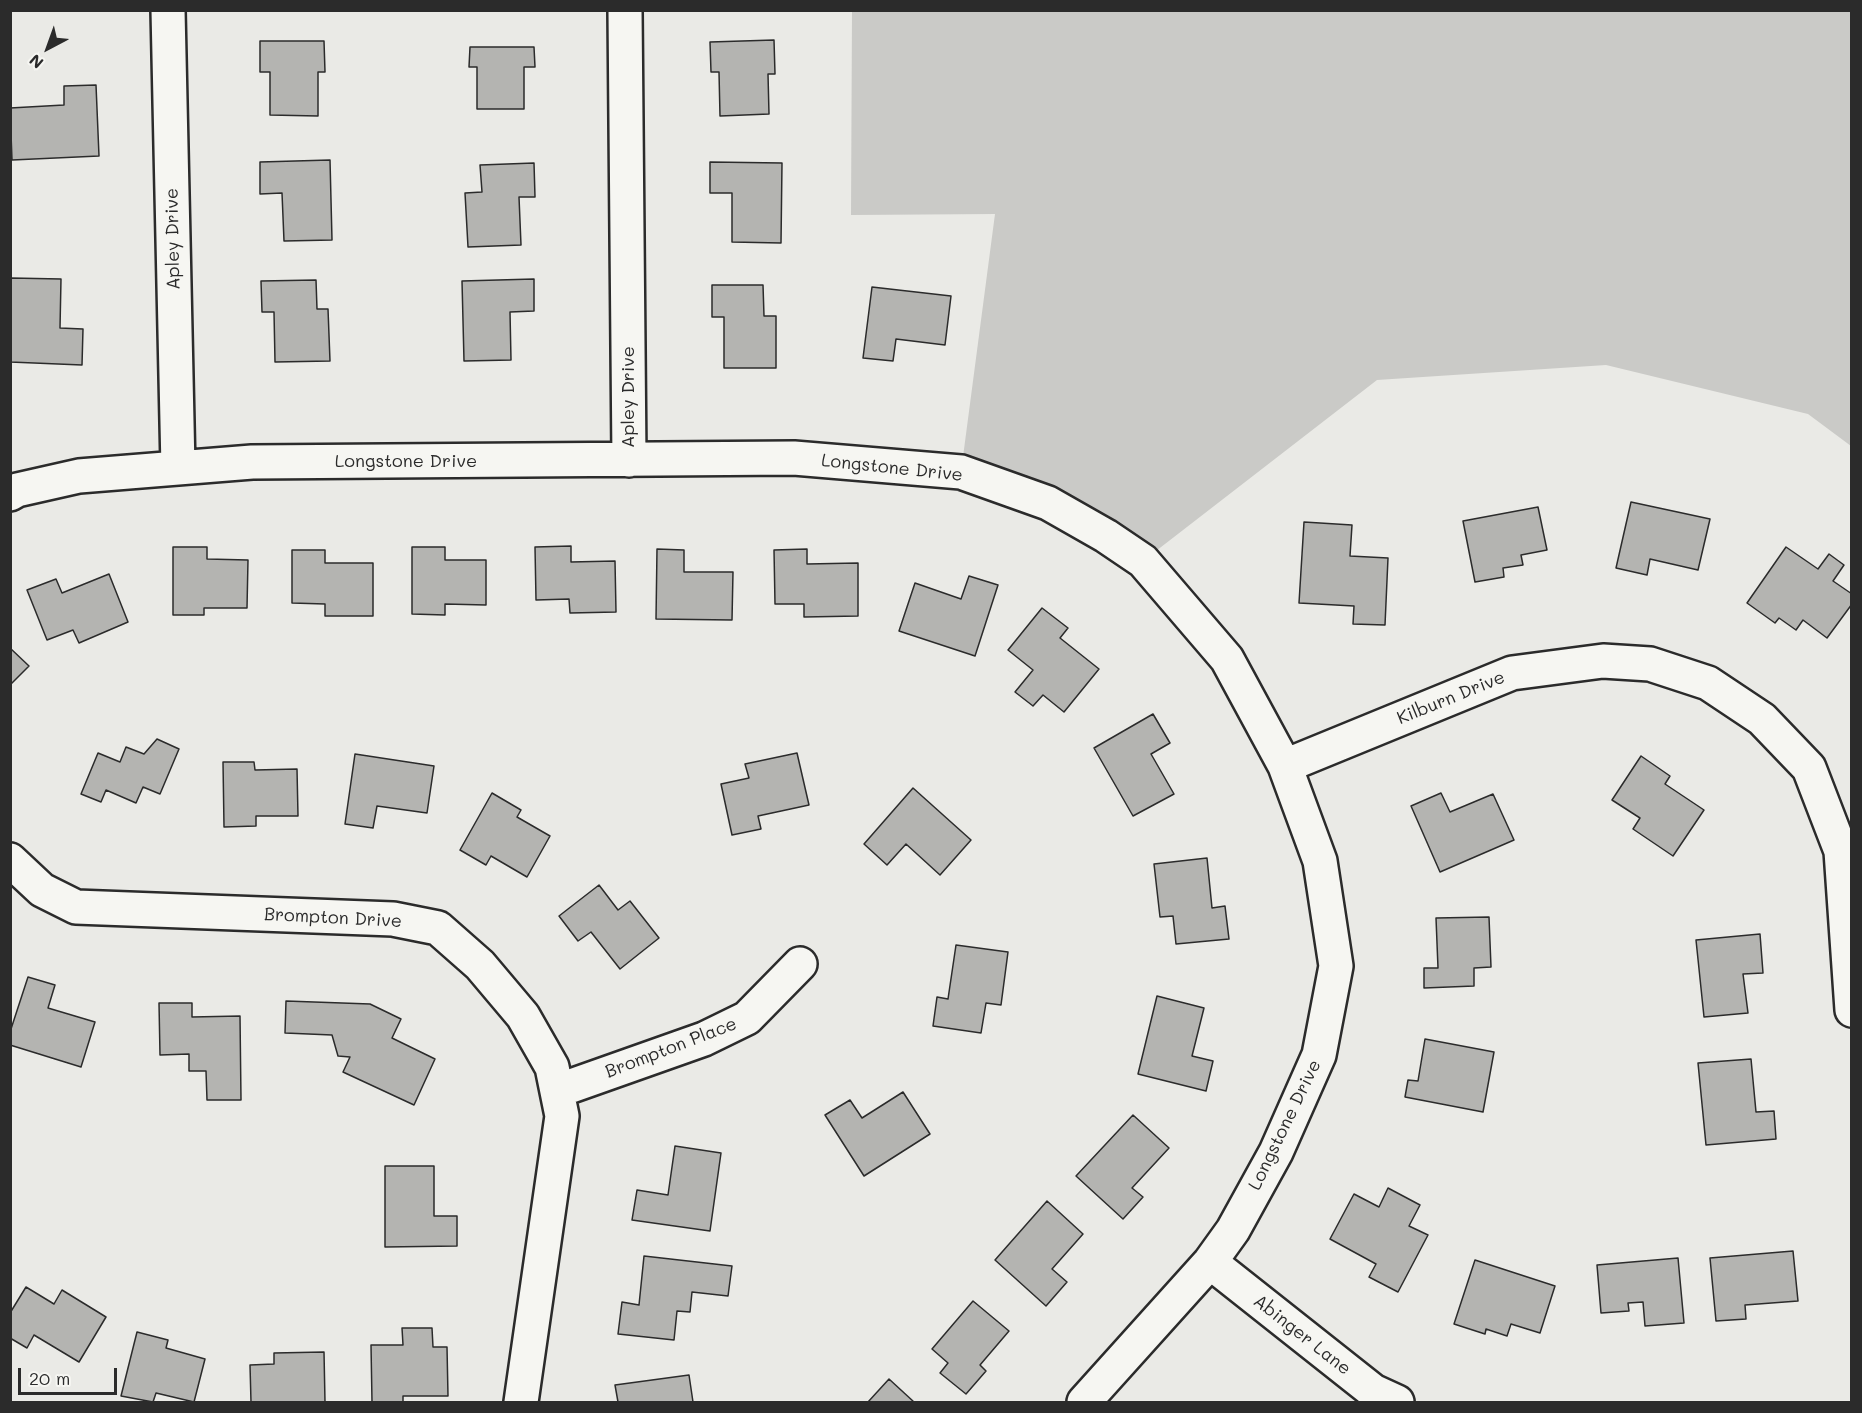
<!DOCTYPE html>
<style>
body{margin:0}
#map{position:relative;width:1862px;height:1413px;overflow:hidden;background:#eaeae6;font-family:Mali,sans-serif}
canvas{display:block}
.frame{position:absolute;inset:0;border:12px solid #2b2b2b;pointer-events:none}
.north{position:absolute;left:18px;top:18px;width:60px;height:60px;-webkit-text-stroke:4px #f6f6f2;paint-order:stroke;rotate:221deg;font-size:16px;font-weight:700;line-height:24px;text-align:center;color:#2b2b2b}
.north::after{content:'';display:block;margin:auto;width:21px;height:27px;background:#2b2b2b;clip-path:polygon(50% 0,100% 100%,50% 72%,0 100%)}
.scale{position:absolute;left:18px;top:1368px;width:99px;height:27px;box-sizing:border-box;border:3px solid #2b2b2b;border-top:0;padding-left:8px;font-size:18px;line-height:21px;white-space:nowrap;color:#2b2b2b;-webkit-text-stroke:4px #f6f6f2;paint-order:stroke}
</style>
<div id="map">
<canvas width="1862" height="1413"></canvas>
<div class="frame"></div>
<div class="north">N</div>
<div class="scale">20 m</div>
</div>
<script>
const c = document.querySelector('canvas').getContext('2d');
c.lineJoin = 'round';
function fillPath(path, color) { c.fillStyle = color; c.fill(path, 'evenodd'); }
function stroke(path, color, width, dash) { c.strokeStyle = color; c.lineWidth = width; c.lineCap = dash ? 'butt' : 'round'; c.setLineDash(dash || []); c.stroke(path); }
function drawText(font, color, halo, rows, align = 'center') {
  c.font = font + ' Mali,sans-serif'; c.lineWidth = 6; c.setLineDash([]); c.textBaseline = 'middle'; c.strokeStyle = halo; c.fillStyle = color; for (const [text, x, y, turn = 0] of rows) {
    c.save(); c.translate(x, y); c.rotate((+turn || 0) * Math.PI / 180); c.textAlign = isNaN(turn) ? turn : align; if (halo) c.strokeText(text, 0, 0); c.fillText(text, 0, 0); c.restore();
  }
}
const green = new Path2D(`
 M852,11H1851V446L1808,414L1606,365L1377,380L1143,561L961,472L995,214L851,215Z`);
const building = new Path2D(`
 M774,40L775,74H768L769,114L720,116L719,72H711L710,42Z
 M260,41H324L325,72H318V116L270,115V72H260Z
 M470,47H534L535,67H524V109H477V67H469Z
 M96,85L99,156L12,160L10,108L64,105V86Z
 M330,160L332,240L284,241L282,193L260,194V162Z
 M710,162L782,163L781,243L732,242V193H710Z
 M534,163L535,197H519L521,245L468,247L465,193L482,192L480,165Z
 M11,278L61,279L60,328L83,329L82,365L10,362Z
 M534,279V311L510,312L511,360L464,361L462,281Z
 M316,280L317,309H328L330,361L275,362L274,312H262L261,281Z
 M712,285H763L764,316H776V368H724V317H712Z
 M872,287L951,296L945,345L896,339L893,361L863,358Z
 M1631,502L1710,519L1698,570L1650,559L1647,575L1616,568Z
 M1538,507L1547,550L1521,555L1523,565L1503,568L1504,577L1475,582L1463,521Z
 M1304,522L1352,525L1350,556L1388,558L1385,625L1353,624L1354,606L1299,603Z
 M571,546V562L615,561L616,612L570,613L569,599L536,600L535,547Z
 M173,547H207V559L248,560L247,608H204V615H173Z
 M412,547H445V560H486V605L445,604V615L412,614Z
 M1786,547L1818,569L1829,554L1844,565L1833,581L1852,594V604L1827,638L1803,620L1796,630L1779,618L1775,623L1747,603Z
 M657,549L684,550V572H733L732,620L656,619Z
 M807,549V564L858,563V616L804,617V604H775L774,550Z
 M292,550H325V563H373V616H325V604L292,603Z
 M109,574L128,622L79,643L73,630L47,640L27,590L56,579L62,593Z
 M969,576L998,585L975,656L899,631L915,583L961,599Z
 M1042,608L1068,628L1060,638L1099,669L1064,712L1043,695L1033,706L1015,692L1033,670L1008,650Z
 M10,648L29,666L10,685Z
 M1153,714L1170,743L1151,754L1174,794L1133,816L1094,748Z
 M157,739L179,749L160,794L143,787L136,803L106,790L101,802L81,794L98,753L120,762L126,747L144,754Z
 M797,753L809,805L758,816L761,829L732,835L721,784L749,778L745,764Z
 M355,754L434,766L427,813L377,806L373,828L345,824Z
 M1641,756L1670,776L1665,784L1704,810L1673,856L1633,829L1640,818L1612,800Z
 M223,762H254L255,770L297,769L298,816H256V826L224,827Z
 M913,788L971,840L940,875L906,844L887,865L864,844Z
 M492,793L521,810L517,817L550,836L527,877L491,856L486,865L460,850Z
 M1441,793L1450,812L1493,794L1514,840L1440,872L1411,806Z
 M1207,858L1212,908L1225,906L1229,939L1176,944L1173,916L1160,917L1154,864Z
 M599,885L618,910L630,901L659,938L620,969L591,932L578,941L559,916Z
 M1489,917L1491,967L1474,968V986L1424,988V968H1438L1436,918Z
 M1760,934L1763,973L1743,974L1748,1013L1704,1017L1696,940Z
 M956,945L1008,952L1001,1005L986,1003L981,1033L933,1026L937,997L948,999Z
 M28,977L55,985L48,1008L95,1022L81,1067L10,1045V1032Z
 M1157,996L1204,1008L1192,1056L1213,1061L1206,1091L1138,1074Z
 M286,1001L370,1004L401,1019L392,1038L435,1059L414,1105L343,1072L350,1057L338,1056L332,1035L285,1033Z
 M159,1003H192V1017L240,1016L241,1100H207L206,1071H189V1054L160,1055Z
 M1425,1039L1494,1052L1483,1112L1405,1097L1408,1080L1418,1081Z
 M1751,1059L1756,1112L1774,1111L1776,1139L1706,1145L1698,1063Z
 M903,1092L930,1134L864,1176L825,1115L850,1100L862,1118Z
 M1133,1115L1169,1148L1132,1188L1143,1197L1123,1219L1076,1176Z
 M675,1146L721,1153L710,1231L632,1220L637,1190L668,1195Z
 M385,1166H434V1216H457V1246L385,1247Z
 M1388,1188L1420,1205L1409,1226L1428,1235L1398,1292L1369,1277L1376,1264L1330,1239L1354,1194L1379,1207Z
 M1047,1201L1083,1234L1052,1269L1067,1282L1046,1306L995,1260Z
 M1793,1251L1798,1301L1745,1305L1746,1319L1716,1321L1710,1258Z
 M644,1256L732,1266L728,1296L692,1292L690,1312L677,1311L674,1340L618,1334L622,1302L639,1305Z
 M1678,1258L1684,1323L1645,1326L1643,1302L1628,1303L1629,1311L1601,1313L1597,1265Z
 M1475,1260L1555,1286L1540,1333L1511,1324L1507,1336L1486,1329L1485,1334L1454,1324Z
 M26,1287L54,1304L62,1290L106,1317L79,1362L34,1335L27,1348L10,1338V1313Z
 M973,1301L1009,1331L980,1365L986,1371L966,1394L940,1373L948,1363L932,1349Z
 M402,1328H432L433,1347H447L448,1396H403V1402H372L371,1345H403Z
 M137,1332L168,1340L166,1348L205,1359L194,1402L156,1393L153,1402L121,1396Z
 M324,1352L325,1402H251L250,1365L274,1364V1353Z
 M689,1375L693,1402H618L615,1385Z
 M889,1379L914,1402H868Z`);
const minor = new Path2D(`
 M168,10L178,468
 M625,10L629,460
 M10,494L17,490L79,476L252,462L794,458L961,472L1048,503L1106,536L1143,561L1227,659L1285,766L1320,861L1336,966L1319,1055L1276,1152L1233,1230L1210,1262L1084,1402
 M1285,766L1512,673L1603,661L1650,664L1708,683L1762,719L1809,768L1841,851L1852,1010
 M10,860L42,890L76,907L393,919L438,928L480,965L523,1016L552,1067L562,1116L521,1402
 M557,1091L704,1039L747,1018L800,964
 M1210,1262L1373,1391L1397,1402`);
const streetNames = [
 ["Apley Drive",173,239,-91],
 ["Apley Drive",628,397,-90],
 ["Longstone Drive",406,461],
 ["Longstone Drive",892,468,6],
 ["Kilburn Drive",1451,698,-22],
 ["Brompton Drive",333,918,3],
 ["Brompton Place",671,1048,-21],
 ["Longstone Drive",1285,1125,-64],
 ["Abinger Lane",1302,1335,38]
];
fillPath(green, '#cacac7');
fillPath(building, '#b4b4b1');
stroke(building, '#2b2b2b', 1.5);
stroke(minor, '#2b2b2b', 38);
stroke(minor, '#f6f6f2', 33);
drawText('18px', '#2b2b2b', '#f6f6f2', streetNames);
</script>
